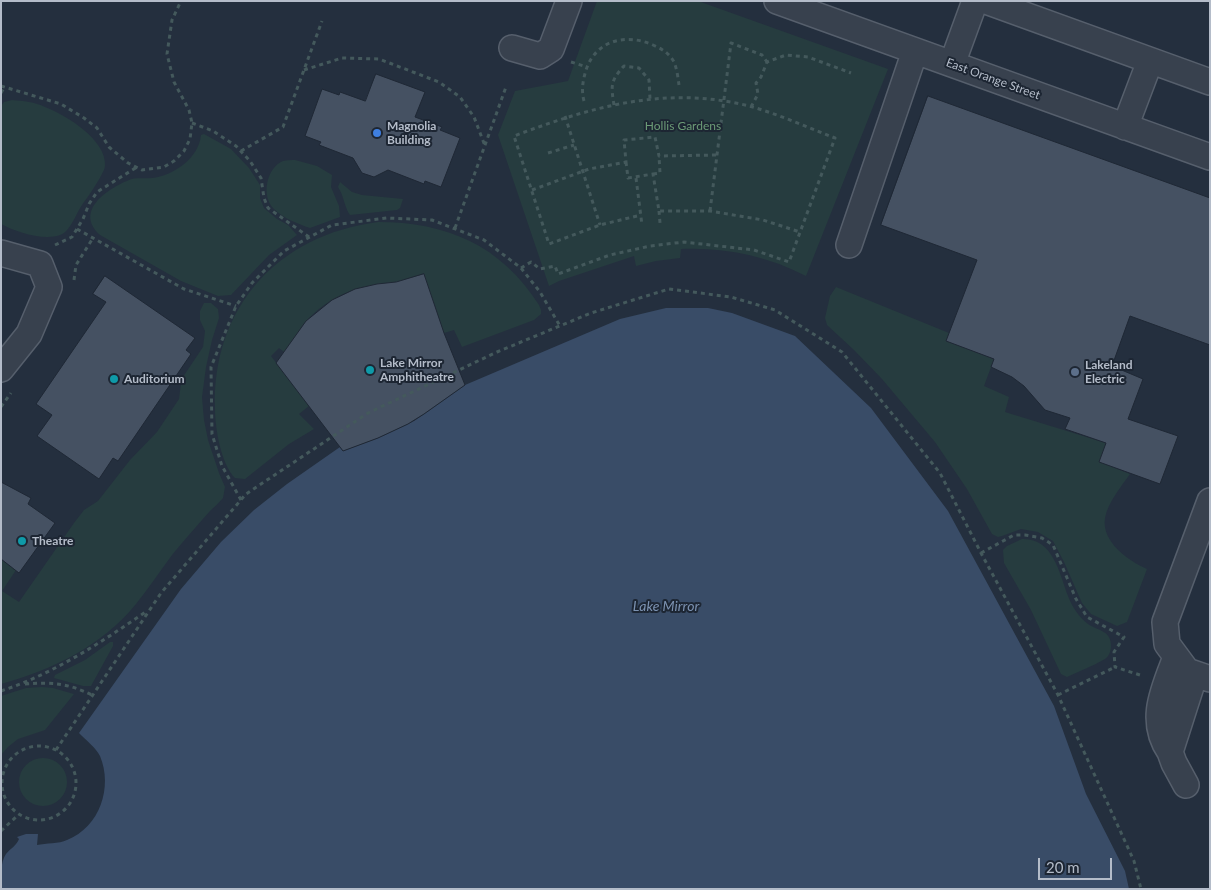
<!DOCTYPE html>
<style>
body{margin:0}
#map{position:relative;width:1211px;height:890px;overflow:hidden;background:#242f3e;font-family:Lato,sans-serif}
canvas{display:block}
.frame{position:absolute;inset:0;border:2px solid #b4bcc9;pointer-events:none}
.scale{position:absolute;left:1038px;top:858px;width:74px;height:22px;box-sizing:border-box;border:2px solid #b4bcc9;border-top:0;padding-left:6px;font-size:15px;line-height:18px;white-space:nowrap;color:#b4bcc9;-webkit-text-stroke:4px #1d2633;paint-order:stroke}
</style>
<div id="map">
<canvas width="1211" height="890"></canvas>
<div class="frame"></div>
<div class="scale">20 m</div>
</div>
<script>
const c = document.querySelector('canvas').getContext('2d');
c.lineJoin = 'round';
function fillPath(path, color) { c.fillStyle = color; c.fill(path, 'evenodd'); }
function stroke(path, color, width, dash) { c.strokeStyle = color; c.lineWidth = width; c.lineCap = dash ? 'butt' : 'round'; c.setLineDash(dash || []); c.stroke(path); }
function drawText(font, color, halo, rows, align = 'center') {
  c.font = font + ' Lato,sans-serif'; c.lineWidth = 4; c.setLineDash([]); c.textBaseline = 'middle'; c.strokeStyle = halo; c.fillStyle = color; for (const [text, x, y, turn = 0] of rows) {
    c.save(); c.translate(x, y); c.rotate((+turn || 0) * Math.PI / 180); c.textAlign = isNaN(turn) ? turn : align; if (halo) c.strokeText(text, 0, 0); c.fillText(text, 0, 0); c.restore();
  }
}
const green = new Path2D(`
 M597,1H698L888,69L806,276C768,256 724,247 681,249L680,258L656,261L636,266L634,256L559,281L549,286L498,135L515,91L568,81Z
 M12,100C23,101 35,102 45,107C66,115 107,140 105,166C104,174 88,197 82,205C76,214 70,232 60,235C43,241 16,232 1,224V106L4,102Z
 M204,134L231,149L249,168L260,185V198L264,208L277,219L288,225L297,235L269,255L231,295L218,296L181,281L100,235C74,211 107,189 129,180C136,177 145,179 152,178C173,176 199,158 201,135Z
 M295,160L317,166L332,175L331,187L339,206L340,217L310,228C298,224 283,218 274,209C261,197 266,168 283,161C286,160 292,160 295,160Z
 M340,182L352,192L362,195L403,199L400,208L397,210L350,215C345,209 344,196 338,187Z
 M378,222C446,222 501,245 539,305L541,310V314L534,320L462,347L454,330L444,333L424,274L412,278L413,283C370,284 339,287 307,320C298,330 293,343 284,352L279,348L271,356L309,406L299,414L314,429L289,444L245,479L235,478C221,464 215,428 215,409C212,308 277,235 378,222Z
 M836,287L949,333L946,341L994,359L984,386L1009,397L1005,412L1106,443L1100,462L1130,474C1121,487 1108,502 1105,518C1101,542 1129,561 1147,569L1127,622L1117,626L1091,614L1082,603L1064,562L1053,541L1038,532L1021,529L1002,536L998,537L992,534L967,489L935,442L882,379L854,350L827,325L825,318L830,296Z
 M204,303H211L218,309L219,318L212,340L206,367L202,397L204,420L208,440L219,473L225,487L223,498C219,503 214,507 210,511C197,526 184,540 172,555C160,571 149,588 136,604C102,646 52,670 1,684V559L16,570L2,591L19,602L74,523L84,510L98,501L130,460L157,432L179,399L181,383L183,377L203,347L205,331L200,320V311Z
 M1022,539C1053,538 1059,572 1068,596C1072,607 1079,617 1088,624C1098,631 1111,630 1111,646C1111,651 1109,656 1105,659C1093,666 1079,671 1067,677L1061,674L1031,610L1004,563L1003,550L1007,546Z
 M110,642H113V646L91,686H83L54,678L55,675L85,660Z
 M42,687L53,688L74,694L45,730L18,739L8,747L1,755V696L26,688Z
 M19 782a24 24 0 1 1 48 0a24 24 0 1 1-48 0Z`);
const water = new Path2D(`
 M666,308H708L732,313L795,336L871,408L948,511L1054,706L1086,794L1125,871L1129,889H1C1,877 0,863 6,854C11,848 16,846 19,839L17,837L26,834H38L37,845C46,843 59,844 67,840C100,827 113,787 100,756C96,748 86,740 79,733L181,589L221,542L254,510L287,484L340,447L343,451L378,438L414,421L465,385L620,319Z`);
const building = new Path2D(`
 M376,74L425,92L415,117L442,127L440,130L460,138L441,187L425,181L424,184L388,170L374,177L362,173L353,158L319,145L321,142L305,136L322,89L339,95L340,92L365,101Z
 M928,96L1210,198V345L1130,316L1112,366L1143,379L1128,419L1178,436L1160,484L1099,462L1106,443L1065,429L1070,418L1045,410L1024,386L1012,377L991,367L994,359L946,341L977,260L881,225Z
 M424,274L444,333L465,385L424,414L408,424L378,438L343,451L276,363L306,321L332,300L355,289L377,284L396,282Z
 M105,276L195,338L186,350L191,354L118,461L113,458L99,479L37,436L52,415L36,404L106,302L93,294Z
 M1,482L31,498L28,504L55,523L19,573L1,559Z`);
const path = new Path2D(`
 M571,62L587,67
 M304,70L342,58L379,59L439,82L460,97L474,117L485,146
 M1,86L61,104L84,118L97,128L109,147L128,163L142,170L164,167L174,161L184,151L190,139L192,123L189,110L174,82L167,54L172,20L181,1
 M1,93L4,88
 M584,101C581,90 583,80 586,70C596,40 626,33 653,45C662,49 669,53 674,62C677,69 678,78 679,85
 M614,105C611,86 610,81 624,66L639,68L649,80L650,99
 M751,107L758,94L756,83L761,77L767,62L786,55L808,57L851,73
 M565,116L600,225
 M192,123L213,131L236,146L250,161L261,178L264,198L268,208L309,237
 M241,151L283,127L322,21
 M548,153L574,145
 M626,162L628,178L653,174L659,211H710L763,220L800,232
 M653,174L660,173L659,156
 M636,178L642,225
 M532,190L589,169L626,162L624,140L655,137L659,156L717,155
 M659,211L660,223
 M710,211L731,43L762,55L767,62
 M455,228L506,87
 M77,229L184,289L236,306
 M55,245L72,237L83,219L89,204L97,192L137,167
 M521,268L531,262L540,269L555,266L558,274L610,255L650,246L684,242L754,250L789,262L835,138C807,127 778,114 749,106C666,85 591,107 514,136L549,244L600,225L641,215
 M74,280L76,265L93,238
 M1,407L11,393
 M241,500L222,466L212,434L211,367L236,306L252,283L284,251L332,225L387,218L432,220L484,240L521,268L540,292L560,326
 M981,553L1014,535H1025L1042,538L1053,545L1076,599L1087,617L1124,637L1114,652L1115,667L1143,676
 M25,684C53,682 67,683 92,695
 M1,691C55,673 100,643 147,611
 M1058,695L1115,667
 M2 783a37 37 0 1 1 74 0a37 37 0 1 1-74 0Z
 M56,750L161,593L246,494L368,413L497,352L591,313L669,289L731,297L775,310L842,352L940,473L981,553L1058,695L1134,861L1141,889
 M1,831L18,815`);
const minor = new Path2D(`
 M777,1L1210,157
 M986,1L1210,82
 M512,48L540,56L551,49L569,1
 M952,64L975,1
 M1125,127L1150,61
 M849,245L915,51
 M1,253L40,264L49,287L29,334L1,369
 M1210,501L1165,622L1167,644L1187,671L1210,679
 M1176,657C1164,689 1148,720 1170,752L1195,674
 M1170,752L1174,763L1186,785`);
const markers = [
 [377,133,5,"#3f7fe0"],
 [370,370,5,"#0f9aa8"],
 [1075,372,5,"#5c6f8a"],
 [114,379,5,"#0f9aa8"],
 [22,541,5,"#0f9aa8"]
];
const streetNames = [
 ["East Orange Street",993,79,20]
];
const poiNames = [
 ["Magnolia",387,126],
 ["Building",387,140],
 ["Lake Mirror",380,363],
 ["Amphitheatre",380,377],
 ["Lakeland",1085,365],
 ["Electric",1085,379],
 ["Auditorium",124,379],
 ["Theatre",32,541]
];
const parkNames = [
 ["Hollis Gardens",683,126]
];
const waterNames = [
 ["Lake Mirror",666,606]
];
fillPath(green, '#263c3f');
fillPath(water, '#394c67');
fillPath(building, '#455162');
stroke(building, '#1f2835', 1);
stroke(minor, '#565f6c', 28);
stroke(path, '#44595c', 3, [4, 4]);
stroke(minor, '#38414e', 25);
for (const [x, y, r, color] of markers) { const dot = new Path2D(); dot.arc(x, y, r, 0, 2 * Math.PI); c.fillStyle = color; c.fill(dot); stroke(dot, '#1d2633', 2); }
drawText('12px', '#b4bcc9', '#1d2633', streetNames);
drawText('bold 12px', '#b4bcc9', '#1d2633', poiNames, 'left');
drawText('12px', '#6b9a76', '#1d2633', parkNames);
drawText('italic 14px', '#7c92b1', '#1d2633', waterNames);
</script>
